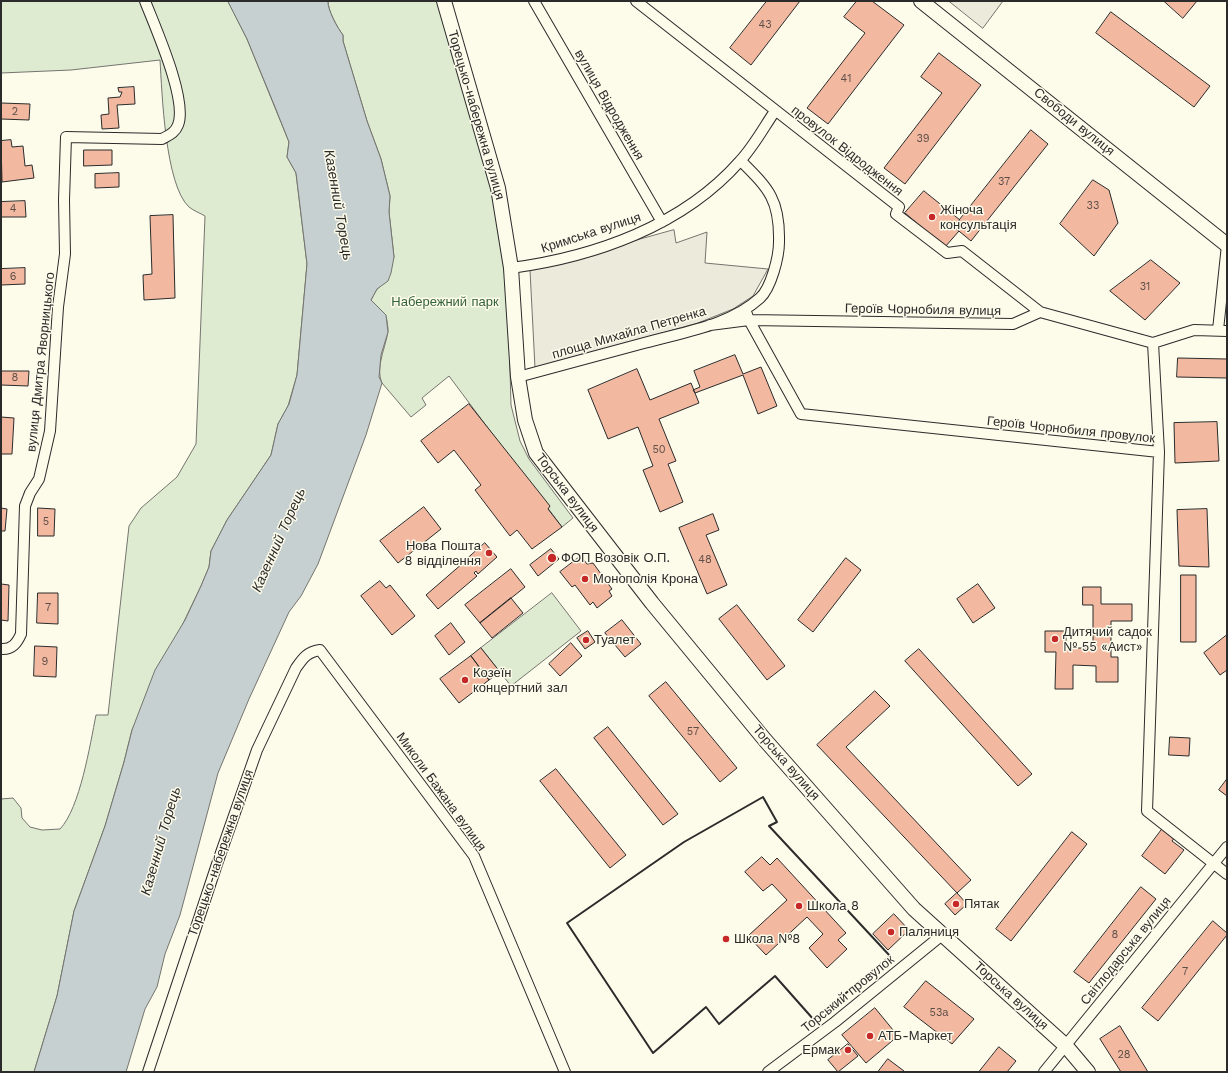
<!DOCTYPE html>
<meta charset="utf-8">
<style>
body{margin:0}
#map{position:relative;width:1228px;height:1073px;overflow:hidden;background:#fdfbea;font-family:"Work Sans",sans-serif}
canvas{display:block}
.frame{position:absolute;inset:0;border:2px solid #2b2b2b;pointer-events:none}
</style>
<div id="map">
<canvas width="1228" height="1073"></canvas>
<div class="frame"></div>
</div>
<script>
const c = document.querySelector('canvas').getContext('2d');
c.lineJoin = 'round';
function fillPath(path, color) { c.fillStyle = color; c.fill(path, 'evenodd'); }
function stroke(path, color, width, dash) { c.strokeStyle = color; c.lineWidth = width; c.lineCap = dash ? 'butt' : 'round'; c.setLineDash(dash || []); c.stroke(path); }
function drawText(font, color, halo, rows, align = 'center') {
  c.font = font + ' "Work Sans",sans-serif'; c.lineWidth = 3; c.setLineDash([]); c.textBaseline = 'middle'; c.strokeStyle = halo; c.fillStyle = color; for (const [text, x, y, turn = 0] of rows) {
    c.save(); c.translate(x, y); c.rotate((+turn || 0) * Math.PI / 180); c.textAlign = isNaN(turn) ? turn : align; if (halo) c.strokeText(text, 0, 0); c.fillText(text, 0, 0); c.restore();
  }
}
const green = new Path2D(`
 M1,1H228L247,39L289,142L287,157L296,173L307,264L297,375L288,406L278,424L271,455L227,520L211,551L209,567L201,586L132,730L124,762L105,826L74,911L57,996L34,1072H1V799L13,798L21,808L22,818L30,827L42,830L60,829C80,808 90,745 96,715H108L129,526L141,508L177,477L196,444L205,216C200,213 194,211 189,207C165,185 162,92 160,60L71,70L1,73Z
 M328,1H437L494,190L502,241L509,334L511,405L520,441L529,459L573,518L562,527L449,376L422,398L426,405L411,417L382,383C375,367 386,347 388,331C388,326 387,321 386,316L371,300L377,289L382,285L394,257L389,212L390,196L381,159L367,121L343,41V35C338,29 327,9 328,1Z
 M552,593L581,631L511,686L481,648Z`);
const parking = new Path2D(`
 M949,1H1003L983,28Z
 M674,230L676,243L707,232L705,263L768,269L753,296L733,309L698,323L535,368L530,270Z`);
const water = new Path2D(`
 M228,1H328C327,9 338,29 343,35V41L367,121L381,159L390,196L389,212L394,257L391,273L388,281L377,289L371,300L386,315L388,332L381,355L379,377L382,383L366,435L318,564L301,596L289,612L249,699L218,773L180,915L165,954L157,987L145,1009L126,1072H34L57,996L74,911L105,826L124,762L132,730L155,670L185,620L201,586L209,567L211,551L227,520L271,455L278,424L289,404L297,375L307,264L296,173L287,157L289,142L275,107L247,39Z`);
const building = new Path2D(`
 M767,1H800L751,65L730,48Z
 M857,1H872L904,25L828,124L807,108L865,33L844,17Z
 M1164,1H1197L1183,18Z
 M1111,12L1210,86L1194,107L1096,33Z
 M939,53L981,85L905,184L884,168L942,93L921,77Z
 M134,87L135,104L117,105L119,128L102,129L101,115L109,114L108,98L120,97L122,92H119L118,88Z
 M1,103L30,104L29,120L1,119Z
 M1031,130L1048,144L971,241L954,227Z
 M11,140L12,147L23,146L25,166L32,165L34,178L2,182L1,141Z
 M84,150H112V165L84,166Z
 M119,173V187L95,188V174Z
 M1093,180L1109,190L1118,223L1094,256L1060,224Z
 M924,191L960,220L954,227L959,231L945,247L905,213Z
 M25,201L26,217H1V202Z
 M173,215L175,298L144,300L143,275L152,274L150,216Z
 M1151,260L1180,283L1145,320L1110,291Z
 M25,268V284L1,285V269Z
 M735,355L743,374L761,367L777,406L758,414L743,375L695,393L693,390L700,387L694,371Z
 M1178,358L1227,359V378L1177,377Z
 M637,369L650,400L691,383L699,403L659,419L676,461L668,464L683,502L660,512L643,470L653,466L638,427L608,439L588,390Z
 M1,371H29L28,386L1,385Z
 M469,404L550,506L548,509L562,527L532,549L517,530L510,536L475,490L481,485L454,450L438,463L421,441Z
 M1,417L14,418L12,454H1Z
 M1217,422L1219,461L1175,463L1174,423Z
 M424,507L441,529L398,563L380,541Z
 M1,508L7,509L5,531H1Z
 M38,508L55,509L54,536H38Z
 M1207,509L1209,567L1179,566L1177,510Z
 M713,514L719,530L706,535L727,585L707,594L679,528Z
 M485,543L497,557L478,574L476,571L474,573L477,576L438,609L426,595L463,563L465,565L468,562L466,560Z
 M551,549L559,559L538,576L530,565Z
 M581,556L587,564L593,563L612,589L609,591L612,596L597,608L593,602L590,605L575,585L572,587L560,572Z
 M846,558L861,570L813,632L798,620Z
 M511,569L525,587L480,623L465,605Z
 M1181,575H1196V642H1181Z
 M380,581L386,588L390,585L415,616L392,635L361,596Z
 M1,584L9,585L8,621L1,620Z
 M978,584L995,608L973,623L957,599Z
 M1083,587H1101V604H1132V621H1111V657H1118V682H1096V666L1073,665V689H1055L1056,652H1045V631H1066V648H1093V605H1083Z
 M38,593H58V624L37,623Z
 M511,598L523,613L492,638L480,623Z
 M737,605L785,666L767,680L719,619Z
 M622,620L641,644L625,657L605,633Z
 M451,623L465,642L449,655L435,636Z
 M588,631L595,642L585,649L577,638Z
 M1227,635V670L1220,675L1204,653Z
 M571,643L582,656L560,676L549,664Z
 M35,646L57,647L56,677L34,676Z
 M481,648L500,672L489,680L471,656Z
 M919,649L1032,774L1018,786L905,661Z
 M471,656L489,680L459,703L440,679Z
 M666,682L737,768L720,782L649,696Z
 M875,691L890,706L846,747L971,880L957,893L817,745Z
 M608,727L678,814L663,825L594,738Z
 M1170,737L1190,738L1189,756L1169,755Z
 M556,769L626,855L610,868L540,781Z
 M1227,779V796L1219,790Z
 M1163,828L1175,837L1172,841L1184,850L1165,874L1142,856Z
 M1072,832L1087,844L1011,941L996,929Z
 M762,857L770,865L777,858L846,933L838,940L847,949L827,968L809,948L823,934L807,917L766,955L748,936L787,900L772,884L763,891L745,872Z
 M1141,887L1156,899L1089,983L1074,972Z
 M957,893L967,904L955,915L945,904Z
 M894,914L909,930L888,950L873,934Z
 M1213,921L1227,933V935L1158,1021L1142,1008Z
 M926,981L974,1019L952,1044L904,1007Z
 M875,1008L898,1036L866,1063L842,1035Z
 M1120,1026L1148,1072H1121L1100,1039Z
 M848,1044L858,1056L838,1072L828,1060Z
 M999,1047L1016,1061L1007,1072H979Z
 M888,1059L904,1071L903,1072H878Z`);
const street = new Path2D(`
 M534,1L662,222
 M636,1L899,207L896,214L947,253L962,251L1040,312
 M511,268C594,257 683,226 740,161C754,146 764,127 775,111
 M745,309L749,320L801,414L1159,452L1147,811L1227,874
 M710,325L749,320L1013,324L1040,312L1153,343
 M1218,330L1227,245
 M1153,343L1159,452
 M1153,343L1194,330L1227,331
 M518,377C560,366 602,354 644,343C683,332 729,326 760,298C771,288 779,257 779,242C780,200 769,189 741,161
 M1,649C12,650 17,643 21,634L25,506L30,493L39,479L50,431L58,307L65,254L64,200L66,137L162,139C169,135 175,133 178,125C188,100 155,27 145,1
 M148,1072L217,864L257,750L296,668C303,658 307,652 320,650L474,856L565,1072
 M768,1072L835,1022L942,935
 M1044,1072L1227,847`);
const secondary = new Path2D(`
 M444,1L498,188L511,268L518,377L525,420L536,453L652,603L765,740L914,909L1066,1046L1088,1072
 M921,1L1227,245`);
const wall = new Path2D(`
 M763,797L777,822L769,826L890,956L814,1020L775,976L719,1024L706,1007L653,1053L567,923L684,842Z`);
const markers = [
 [932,217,4,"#c62828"],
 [489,553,4,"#c62828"],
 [552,558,5,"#c62828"],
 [585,579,4,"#c62828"],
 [1055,639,4,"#c62828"],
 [586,640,4,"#c62828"],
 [465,680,4,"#c62828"],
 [956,904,4,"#c62828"],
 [799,906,4,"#c62828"],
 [891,932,4,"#c62828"],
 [726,939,4,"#c62828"],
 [870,1036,4,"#c62828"],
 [848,1050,4,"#c62828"]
];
const numberNames = [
 ["43",765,25],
 ["41",846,79],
 ["2",15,112],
 ["39",923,139],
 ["37",1004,182],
 ["33",1093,206],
 ["4",13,209],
 ["6",13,277],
 ["31",1145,287],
 ["8",15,378],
 ["50",659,450],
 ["5",46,522],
 ["48",705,560],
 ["7",48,608],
 ["9",45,662],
 ["57",693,732],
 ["8",1115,935],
 ["7",1185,972],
 ["53а",939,1013],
 ["28",1124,1055]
];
const streetNames = [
 ["вулиця Відродження",609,105,60],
 ["Торецько-набережна вулиця",476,115,74],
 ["Свободи вулиця",1074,122,39],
 ["провулок Відродження",847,151,38],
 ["Кримська вулиця",591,233,-18],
 ["Героїв Чорнобиля вулиця",923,310,1],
 ["площа Михайла Петренка",629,333,-16],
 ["вулиця Дмитра Яворницького",41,362,-84],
 ["Героїв Чорнобиля провулок",1071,430,6],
 ["Торська вулиця",567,493,53],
 ["Торська вулиця",786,763,49],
 ["Миколи Бажана вулиця",441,792,54],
 ["Торецько-набережна вулиця",221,853,-71],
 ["Світлодарська вулиця",1126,951,-51],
 ["Торський провулок",848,994,-39],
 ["Торська вулиця",1011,996,42]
];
const poiNames = [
 ["Жіноча",940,210],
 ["консультація",940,225],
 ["Нова Пошта",481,546,"right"],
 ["8 відділення",481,561,"right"],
 ["ФОП Возовік О.П.",561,558],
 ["Монополія Крона",593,579],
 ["Дитячий садок",1063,632],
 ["№ 55 «Аист»",1063,647],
 ["Туалет",594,640],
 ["Козеїн",473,673],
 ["концертний зал",473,688],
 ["Пятак",964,904],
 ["Школа 8",807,906],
 ["Паляниця",899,932],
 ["Школа №8",734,939],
 ["АТБ-Маркет",878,1036],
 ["Ермак",840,1050,"right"]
];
const parkNames = [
 ["Набережний парк",445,302]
];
const waterNames = [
 ["Казенний Торець",338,205,80],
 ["Казенний Торець",279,540,-66],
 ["Казенний Торець",161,841,-74]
];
fillPath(green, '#deebd1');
stroke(green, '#74746e', 1);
fillPath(parking, '#eceadb');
stroke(parking, '#74746e', 1);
fillPath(water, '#c7d0d0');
stroke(water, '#74746e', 1);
fillPath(building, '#f2b8a0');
stroke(building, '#2b2b2b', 1);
stroke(street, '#2b2b2b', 12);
stroke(secondary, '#2b2b2b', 16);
stroke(street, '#fdfbea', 10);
stroke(secondary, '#fdfbea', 14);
stroke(wall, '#2b2b2b', 2);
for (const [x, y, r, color] of markers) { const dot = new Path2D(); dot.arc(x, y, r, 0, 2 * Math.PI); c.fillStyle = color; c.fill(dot); stroke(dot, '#fdfbea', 1.5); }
drawText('11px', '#5d4e48', null, numberNames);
drawText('13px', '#2b2b2b', '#fdfbea', streetNames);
drawText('13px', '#2b2b2b', '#fdfbea', poiNames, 'left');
drawText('13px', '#34623c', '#fdfbea', parkNames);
drawText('italic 14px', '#2b2b2b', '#fdfbea', waterNames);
</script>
